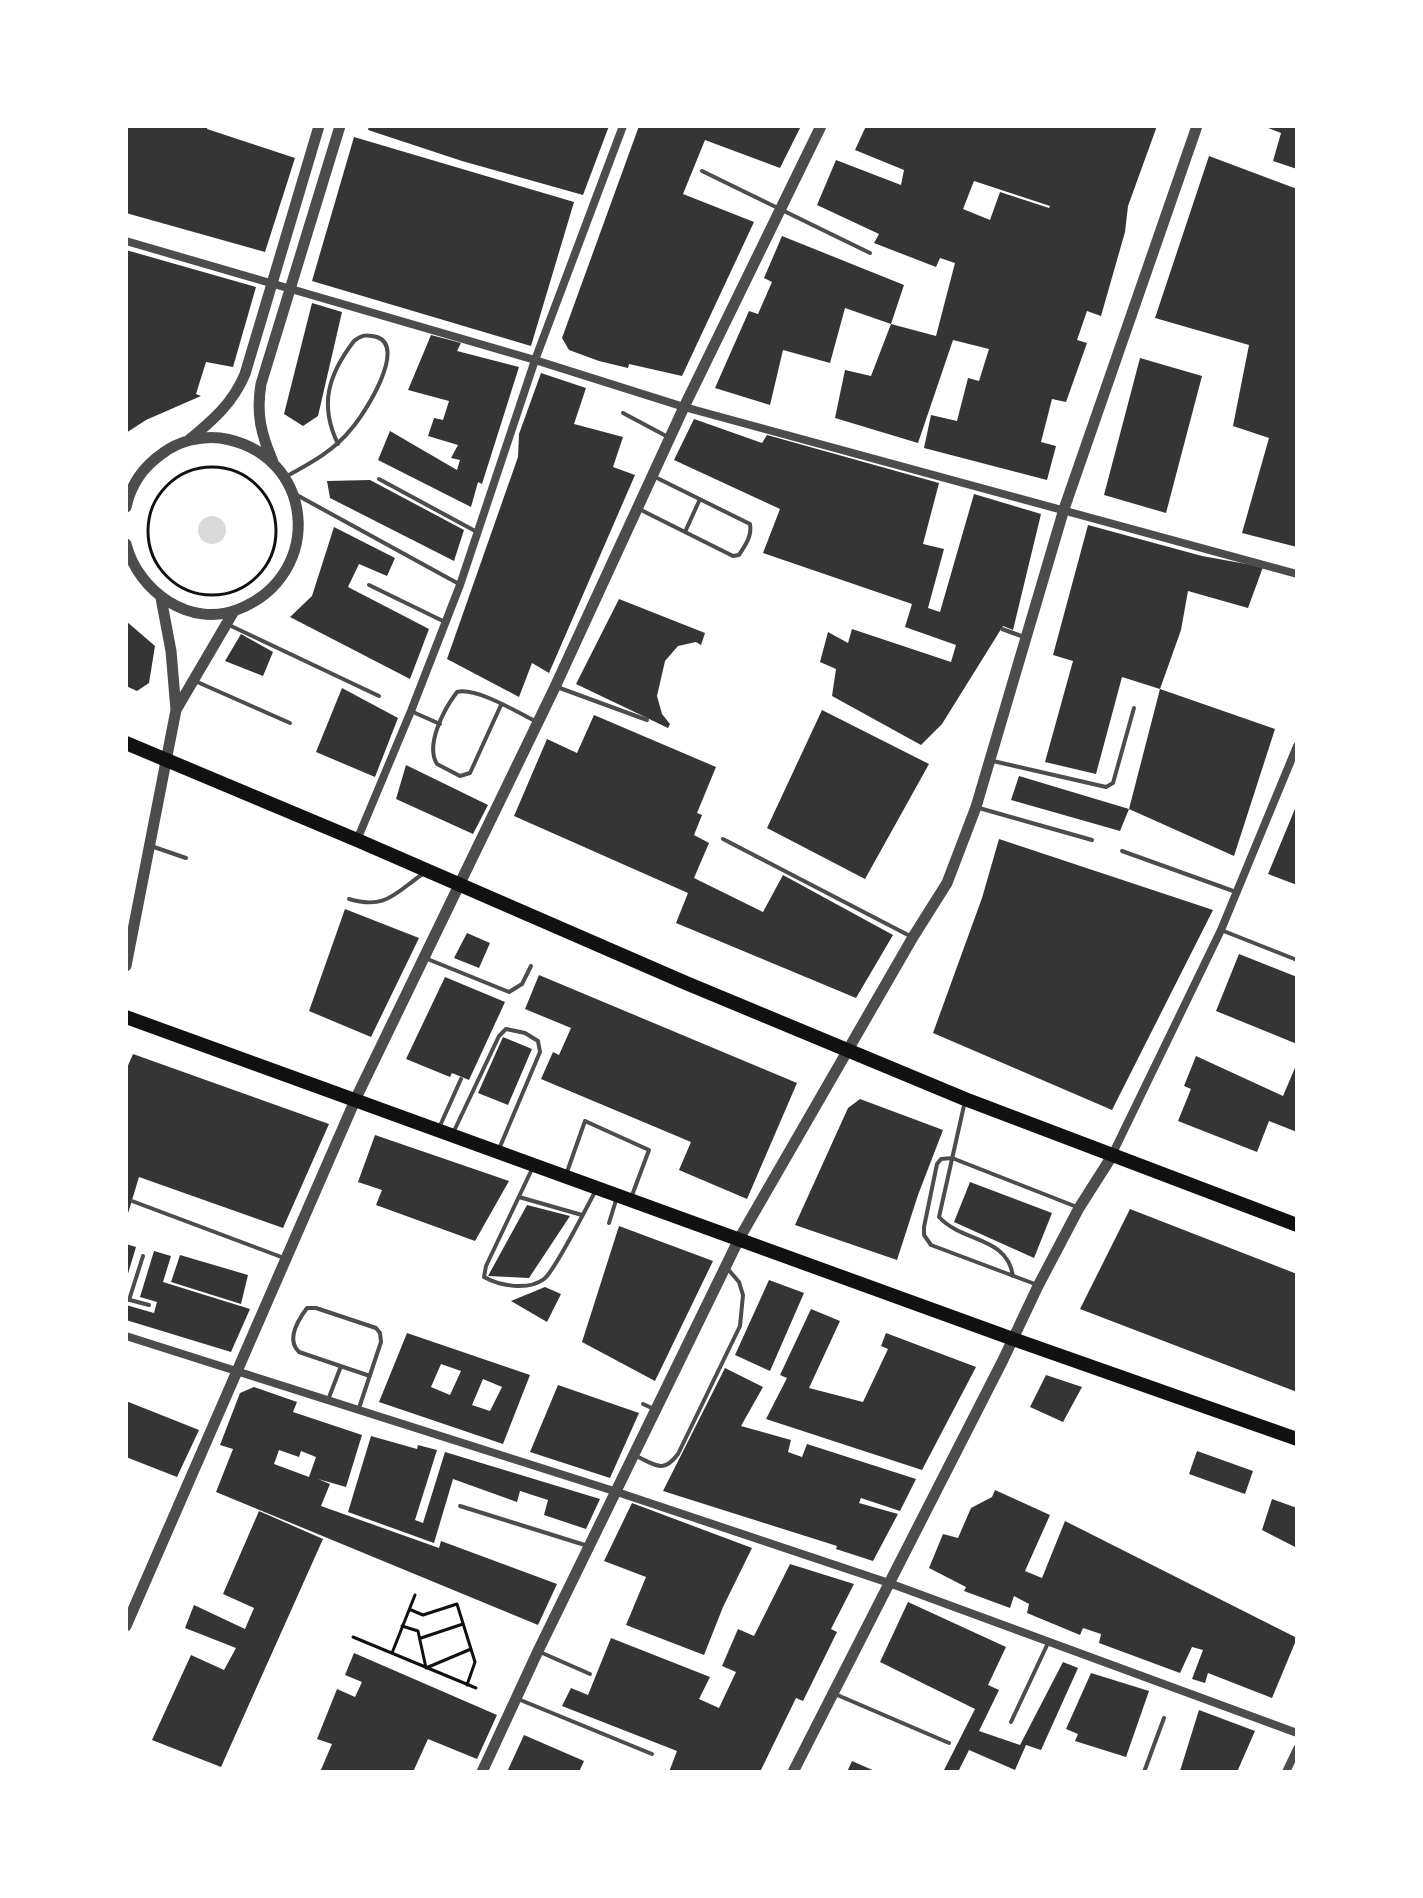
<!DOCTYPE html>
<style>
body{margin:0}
#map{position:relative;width:1423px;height:1898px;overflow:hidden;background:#fff;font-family:"Titillium Web",sans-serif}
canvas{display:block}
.frame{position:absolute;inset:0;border:128px solid #fff;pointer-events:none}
</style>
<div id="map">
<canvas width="1423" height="1898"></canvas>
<div class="frame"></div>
</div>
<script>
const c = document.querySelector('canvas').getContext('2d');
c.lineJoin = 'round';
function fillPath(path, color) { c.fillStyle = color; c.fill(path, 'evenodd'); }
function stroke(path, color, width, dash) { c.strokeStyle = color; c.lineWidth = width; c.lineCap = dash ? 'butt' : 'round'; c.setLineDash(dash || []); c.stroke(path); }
const water = new Path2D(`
 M198 530a14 14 0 1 1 28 0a14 14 0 1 1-28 0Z`);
const building = new Path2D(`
 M126,126H208L207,129L295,158L265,252L126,213Z
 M369,126H609L583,195L462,161L368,130Z
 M639,126H801L780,168L705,140L683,194L754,222L682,376L629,364L628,368L599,361L569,350L562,338Z
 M866,126H1157L1128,206L1125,232L1101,316L1087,311L1077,340L1087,343L1066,402L1052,399L1041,442L1056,446L1047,480L924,448L931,415L957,421L968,378L979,381L989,349L953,340L918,443L835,418L845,370L871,376L891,324L936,336L955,263L940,258L936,267L874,243L879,234L817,205L836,160L901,185L904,170L855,150ZM974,181L1050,206L1049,208L1000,192L990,220L963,209Z
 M1263,126H1297V169L1273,161L1281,133Z
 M354,137L574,202L531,346L312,281Z
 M1209,156L1297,189V547L1242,533L1269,438L1233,426L1249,345L1155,318Z
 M782,236L904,285L891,324L845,308L830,363L783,350L770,405L715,388L749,311L758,314L772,282L764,278Z
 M126,250L256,287L233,367L206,362L196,394L201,396L146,420L126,433Z
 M312,303L342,312L318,416L303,426L284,414Z
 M431,335L461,343L457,351L519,367L482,484L478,482L471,507L378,460L390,431L457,470L460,460L451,458L458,445L428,436L434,418L443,420L449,401L408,390Z
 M1140,358L1202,376L1166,513L1104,495Z
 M541,373L586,388L574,424L623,437L613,467L635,475L549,673L532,663L519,697L447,659L518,457L519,434Z
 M694,419L762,443L767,435L939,483L923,544L944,549L928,608L940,612L974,494L1041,514L1013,630L1003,626L942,724L921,745L832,696L836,669L820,662L828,632L848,643L852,629L951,662L956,645L905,627L912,604L763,553L780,509L674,460Z
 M370,480L464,530L454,561L330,498L327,481Z
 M1088,525L1202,556L1263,567L1248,608L1188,591L1181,630L1160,689L1122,677L1096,774L1045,762L1073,661L1053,655Z
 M334,527L395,558L387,576L359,564L348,587L429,629L410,679L290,617L312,596Z
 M619,599L705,633L701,645L696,642L678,646L665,661L657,696L662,714L670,724L668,728L576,684Z
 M126,621L155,646L149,683L137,691L126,686Z
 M241,634L273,652L263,676L225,661Z
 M342,688L398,718L375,777L316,752Z
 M1160,689L1275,729L1234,856L1129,809L1120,831L1011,800L1019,776L1129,809Z
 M822,710L929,764L865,879L767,828Z
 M594,715L716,767L697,813L702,815L694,835L709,843L694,878L763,912L783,875L893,935L856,998L676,923L688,893L514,816L547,739L577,753Z
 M406,765L488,805L473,834L396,799Z
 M1297,804V885L1268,874Z
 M999,839L1213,910L1112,1110L933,1033L982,898Z
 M345,909L419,938L371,1037L309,1011Z
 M467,933L490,943L479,968L454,958Z
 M1239,954L1297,977V1044L1216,1011Z
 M539,975L797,1083L747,1199L679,1170L691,1142L541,1079L553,1052L559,1055L571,1028L525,1009Z
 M445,977L505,1002L469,1080L452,1073L450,1077L406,1059Z
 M503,1037L532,1049L508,1105L478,1093Z
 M133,1054L329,1124L283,1228L139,1177L126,1220V1070Z
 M1196,1056L1283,1096L1297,1063V1132L1269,1121L1257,1152L1178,1121L1191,1089L1184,1086Z
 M860,1099L943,1130L918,1195L897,1260L795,1225L848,1108Z
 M375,1135L509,1181L475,1241L376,1205L382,1190L358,1182Z
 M970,1182L1052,1213L1034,1258L954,1222Z
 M527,1205L570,1216L529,1278L488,1276Z
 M1130,1209L1297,1274V1392L1080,1309Z
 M619,1226L713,1261L655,1381L582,1342Z
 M126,1244L136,1247L127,1277H126Z
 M154,1251L171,1256L163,1282L250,1309L231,1352L126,1320V1305L154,1313L157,1302L140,1297Z
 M180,1255L248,1275L241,1304L171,1282Z
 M769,1280L804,1293L770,1371L735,1355Z
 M545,1287L561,1294L547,1322L511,1301Z
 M811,1309L840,1321L809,1388L863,1402L888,1349L881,1346L886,1333L976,1367L922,1470L766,1419L787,1378L780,1375Z
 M407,1333L530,1375L503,1444L379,1402ZM441,1364L461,1371L450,1395L431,1387ZM483,1379L502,1387L490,1411L472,1405Z
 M725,1368L763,1387L741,1426L791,1440L788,1452L802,1457L807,1444L916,1479L900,1511L861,1498L859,1503L898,1514L873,1561L836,1549L837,1546L663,1491Z
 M1046,1375L1082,1387L1063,1422L1030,1407Z
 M558,1385L639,1413L610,1478L530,1452Z
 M254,1387L297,1402L293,1412L362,1435L346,1487L318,1479L330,1484L321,1506L439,1548L441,1541L557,1584L538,1625L216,1492L233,1449L220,1445L240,1393ZM279,1450L299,1457L301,1451L316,1457L309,1477L274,1464Z
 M126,1401L199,1430L177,1477L126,1457Z
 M371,1436L417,1449L418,1445L437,1450L415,1520L423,1523L445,1452L600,1499L586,1529L544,1515L548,1500L520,1491L517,1502L453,1479L434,1543L348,1512Z
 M1197,1451L1253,1471L1245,1494L1189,1474Z
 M995,1490L1050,1515L1025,1571L1042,1578L1065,1521L1297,1638L1272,1698L1208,1673L1205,1683L1192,1679L1203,1650L1192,1647L1180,1673L1099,1643L1101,1634L1083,1628L1080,1635L1027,1613L1029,1604L1014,1596L1010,1608L964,1591L966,1587L929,1568L943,1534L958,1538L971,1508L992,1497Z
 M1272,1499L1297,1508V1548L1262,1530Z
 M632,1503L752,1548L723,1607L704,1655L626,1625L646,1577L604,1561Z
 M259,1511L323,1539L221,1767L152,1740L191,1655L224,1670L236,1648L185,1628L194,1605L245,1629L254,1608L223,1594Z
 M790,1564L854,1584L831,1629L837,1632L803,1701L796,1698L760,1772H669L677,1751L562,1706L571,1688L588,1695L611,1638L710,1677L699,1699L719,1708L736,1672L722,1666L738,1629L754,1636Z
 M908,1602L1006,1647L988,1685L999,1690L979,1731L1020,1745L1063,1662L1078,1668L1041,1750L1026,1745L1015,1770L969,1750L958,1772H943L975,1709L880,1662Z
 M354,1653L497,1715L477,1759L428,1739L413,1772H320L332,1744L317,1739L337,1689L355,1697L362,1682L345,1675Z
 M1091,1673L1149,1691L1126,1757L1075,1741L1078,1734L1066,1729Z
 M1199,1710L1255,1731L1237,1772L1180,1771Z
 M524,1735L584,1761L579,1772H507Z
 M852,1761L877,1772H847Z`);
const path = new Path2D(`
 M148 531a64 64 0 1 1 128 0a64 64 0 1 1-128 0Z
 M411,1610L423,1615L457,1604L475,1662L467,1685
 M402,1626L418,1631L426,1668L471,1649
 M353,1637L476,1688
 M421,1638L463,1624
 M392,1653L415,1595`);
const service = new Path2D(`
 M702,171L870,253
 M623,413L668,437
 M287,476C311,463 335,450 352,428C365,413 407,347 377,337C367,334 361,335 354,341C328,375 319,405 338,444
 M379,479L477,532
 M295,494L459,584
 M639,509L733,556L739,555C746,544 752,536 750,524L655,477
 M685,532L700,499
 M369,585L445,622
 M229,625L379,696
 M1002,629L1024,637
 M195,681L290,723
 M557,687L647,720
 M501,705L470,773L460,776L437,764C425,745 444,709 457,692C476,687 517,712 535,721
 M413,712L440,724
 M993,761L1106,787L1113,783L1134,708
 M979,808L1092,840
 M723,839L910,936
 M151,846L186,858
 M1122,851L1236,892
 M349,899C386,910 395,893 424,873
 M1221,930L1297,960
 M425,958L509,992L522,984L531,966
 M965,1101L939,1217C963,1243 1007,1236 1013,1276
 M439,1128L461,1079
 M454,1131L499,1036L506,1029L525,1033L538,1041L540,1052L499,1149
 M533,1167L486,1266L484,1277C500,1286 528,1291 544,1279C555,1271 586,1208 595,1192
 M567,1172L585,1121L649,1150L631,1198
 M519,1197L582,1215
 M132,1201L284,1258
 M609,1223L617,1197
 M1035,1284L931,1245L924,1235V1227L937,1164L941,1159L952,1158L1077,1207
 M126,1299L149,1305
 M129,1300L143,1256
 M328,1400L341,1366
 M643,1404L654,1409
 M359,1408L381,1342L380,1333L376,1328L316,1308H307C298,1320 286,1340 299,1352L370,1376
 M636,1456C656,1465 663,1474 678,1454L740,1326L743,1295L739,1282L727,1268
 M460,1506L588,1546
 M540,1652L590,1674
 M835,1694L949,1743
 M518,1699L652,1754
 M1011,1722L1048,1643
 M1144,1772L1164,1718`);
const minor = new Path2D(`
 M126,241L535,360L684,407L1297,574
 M357,840L411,711L460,585L535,360L623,126
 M1112,1155L1221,930L1297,746
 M126,1336L617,1492L889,1583L1297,1733
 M1286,1772L1297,1749`);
const tertiary = new Path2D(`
 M189,440C213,420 233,403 245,374L319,126
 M273,462C261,434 256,414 261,384L340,126
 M126,507C131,484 144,466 163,453C179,441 200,436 220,438C315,452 326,574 239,609C190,629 138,591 126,544
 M176,710L234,611
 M126,966L176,710L171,651L161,598
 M126,1626L356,1098L555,687L684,407L821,126
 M482,1772L538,1651L739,1239L913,937L947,883L976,807L1064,509L1197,126
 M793,1772L1003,1360L1038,1286L1079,1208L1112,1156`);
const trunk = new Path2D(`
 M126,743L357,840L686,983L965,1099L1297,1225
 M126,1017L1013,1339L1297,1439`);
fillPath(water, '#d9d9d9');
fillPath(building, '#353535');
stroke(path, '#111', 3);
stroke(service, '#4c4c4c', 4);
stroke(minor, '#4c4c4c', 8);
stroke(tertiary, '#4c4c4c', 11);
stroke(trunk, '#111', 14);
</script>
